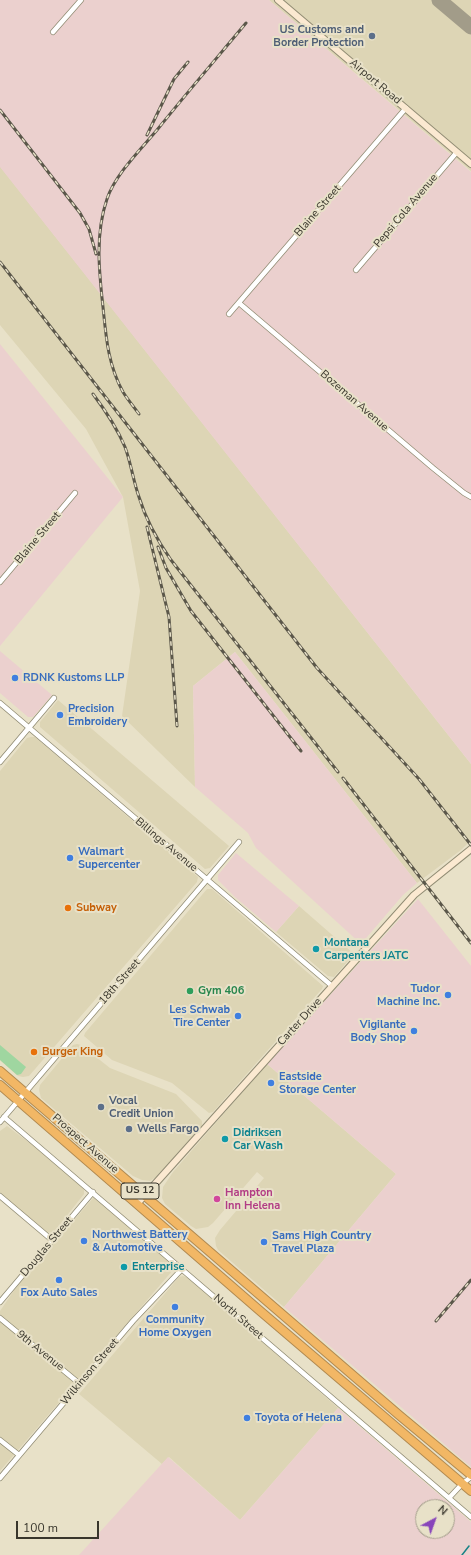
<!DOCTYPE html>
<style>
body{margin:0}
#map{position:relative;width:471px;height:1555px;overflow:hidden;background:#e8e1c8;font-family:"Nunito Sans",sans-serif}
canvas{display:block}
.north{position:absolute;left:415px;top:1499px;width:40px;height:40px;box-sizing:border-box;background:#e8e1c8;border:1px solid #a29d8a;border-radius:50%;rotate:41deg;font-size:11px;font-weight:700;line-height:16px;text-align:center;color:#39362c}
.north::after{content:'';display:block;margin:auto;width:14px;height:18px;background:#8845ba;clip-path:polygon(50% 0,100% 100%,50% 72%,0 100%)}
.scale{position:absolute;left:16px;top:1521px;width:83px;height:18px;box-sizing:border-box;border:2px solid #39362c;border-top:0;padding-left:5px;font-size:12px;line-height:14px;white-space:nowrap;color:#39362c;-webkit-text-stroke:3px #e8e1c8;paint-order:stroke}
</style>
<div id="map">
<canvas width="471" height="1555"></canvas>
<div class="north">N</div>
<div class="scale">100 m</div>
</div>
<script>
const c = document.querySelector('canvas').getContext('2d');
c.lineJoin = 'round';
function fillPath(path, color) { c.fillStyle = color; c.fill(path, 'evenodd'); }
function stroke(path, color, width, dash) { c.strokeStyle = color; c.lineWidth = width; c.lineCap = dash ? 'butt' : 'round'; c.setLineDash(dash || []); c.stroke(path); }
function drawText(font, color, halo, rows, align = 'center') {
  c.font = font + ' "Nunito Sans",sans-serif'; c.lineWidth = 4; c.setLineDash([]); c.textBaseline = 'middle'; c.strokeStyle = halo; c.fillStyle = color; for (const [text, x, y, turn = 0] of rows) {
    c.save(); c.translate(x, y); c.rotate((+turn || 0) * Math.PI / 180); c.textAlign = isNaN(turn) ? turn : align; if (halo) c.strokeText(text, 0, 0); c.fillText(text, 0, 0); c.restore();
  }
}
const built = new Path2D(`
 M269,0H471V171Z
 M0,166L471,764V840L461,850L417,883L235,652L193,686L195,787L122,716L140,591L123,497L86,429L0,325Z
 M58,700L229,846L210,868L205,869L40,727V722Z
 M31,737H35L198,877L197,882L29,1076L23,1077L18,1076L0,1060V771L27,738Z
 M207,889H212L323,986L322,989L213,1112L209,1113L172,1083L112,1060L84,1036L85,1033Z
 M299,906L354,954L334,977L328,976L276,932Z
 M77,1044L81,1045L110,1068L176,1094L202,1121V1126L156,1177L150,1181L142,1180L133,1176L41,1098L39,1090L40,1085L73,1045Z
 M267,1064L396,1174L284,1307L218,1250L216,1246L215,1238L220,1230L264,1178L257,1172L213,1223L208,1227L196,1229L191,1226L165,1204L162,1198L163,1187L173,1172Z
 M7,1126L35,1147L82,1186L84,1190V1194L54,1232L45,1233L0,1194V1131Z
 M94,1197L169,1261L173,1265V1270L0,1471V1311L17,1286Z
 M183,1276L189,1278L338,1408L240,1520L169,1457L162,1464L79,1394L179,1277Z`);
const industrial = new Path2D(`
 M0,0H269L471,172V764L0,167Z
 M0,344L123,497L0,646Z
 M0,651L52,695L33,717H28L0,693Z
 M235,652L417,883L403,895L361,944L256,848L248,833L195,787L193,686Z
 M236,853L299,906L276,932L235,897L218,880V875Z
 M418,899L471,966V1467L284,1307L396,1174L267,1064Z
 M338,1408L471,1522V1555H79L168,1457L240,1520ZM423,1507H447V1531H423Z`);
const green = new Path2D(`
 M0,1045L26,1067L21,1074L17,1075L0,1060Z`);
const stream = new Path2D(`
 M462,1555L469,1546`);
const taxiway = new Path2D(`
 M439,0L471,27`);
const street = new Path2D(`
 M53,32L81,0
 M356,270L457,152
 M239,303L433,468L464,493L471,497
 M229,314L406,108
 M0,582L75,493
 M0,703L332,986
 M0,762L54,698
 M4,1117L471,1517
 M0,1122L239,842
 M0,1196L52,1240
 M0,1302L93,1192
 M0,1318L80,1384
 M0,1440L19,1455
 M0,1478L133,1321L182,1269
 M449,1498L462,1484L471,1477`);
const secondary = new Path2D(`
 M278,0L471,164
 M137,1204L414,895L471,849`);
const highway = new Path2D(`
 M0,1071L399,1415L471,1475
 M0,1085L259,1310L471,1491`);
const rail = new Path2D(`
 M0,110L80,213L89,229L96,254
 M147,135L174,79L188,62
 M0,262L317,668L419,779L471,845
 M93,394C105,410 117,428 125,447C131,463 133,480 139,497C146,520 157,540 171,560L338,772
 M139,414C134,407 128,400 123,392C108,365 106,337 103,307C99,271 95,234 107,199C115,175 140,150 157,130C186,94 216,59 246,23
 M147,527L169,617L177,726
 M158,547L166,568L191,611L301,751
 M343,778L471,943
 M436,1321L471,1280`);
const markers = [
 [372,36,4,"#5c6f8a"],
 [15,678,4,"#3f7fe0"],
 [60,715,4,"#3f7fe0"],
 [70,858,4,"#3f7fe0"],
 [68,908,4,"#e8710a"],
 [316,949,4,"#0f9aa8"],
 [190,991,4,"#2e9e5b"],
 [448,995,4,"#3f7fe0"],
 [238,1016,4,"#3f7fe0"],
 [414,1031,4,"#3f7fe0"],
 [34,1052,4,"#e8710a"],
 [271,1083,4,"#3f7fe0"],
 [101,1107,4,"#5c6f8a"],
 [129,1129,4,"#5c6f8a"],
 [225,1139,4,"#0f9aa8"],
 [217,1199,4,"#d1479c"],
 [84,1241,4,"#3f7fe0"],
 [264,1242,4,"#3f7fe0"],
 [124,1267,4,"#0f9aa8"],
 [59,1280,4,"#3f7fe0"],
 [175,1307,4,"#3f7fe0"],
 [247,1418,4,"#3f7fe0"]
];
const shields = [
 [140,1191,38]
];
const shieldNames = [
 ["US 12",140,1191]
];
const serviceNames = [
 ["US Customs and",364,30,"right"],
 ["Border Protection",364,43,"right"],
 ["Vocal",109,1101],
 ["Credit Union",109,1114],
 ["Wells Fargo",137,1129]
];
const streetNames = [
 ["Airport Road",375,82,40],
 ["Blaine Street",318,211,-49],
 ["Pepsi Cola Avenue",406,211,-50],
 ["Bozeman Avenue",354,401,41],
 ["Blaine Street",38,538,-50],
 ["Billings Avenue",166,845,40],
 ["18th Street",120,982,-49],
 ["Carter Drive",300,1022,-48],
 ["Prospect Avenue",85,1144,41],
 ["Douglas Street",47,1247,-50],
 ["North Street",238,1317,41],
 ["9th Avenue",40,1351,39],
 ["Wilkinson Street",90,1372,-50]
];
const shopNames = [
 ["RDNK Kustoms LLP",23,678],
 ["Precision",68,709],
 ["Embroidery",68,722],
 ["Walmart",78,852],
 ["Supercenter",78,865],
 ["Tudor",440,989,"right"],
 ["Machine Inc.",440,1002,"right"],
 ["Les Schwab",230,1010,"right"],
 ["Tire Center",230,1023,"right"],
 ["Vigilante",406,1025,"right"],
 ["Body Shop",406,1038,"right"],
 ["Eastside",279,1077],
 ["Storage Center",279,1090],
 ["Northwest Battery",92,1235],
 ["& Automotive",92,1248],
 ["Sams High Country",272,1236],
 ["Travel Plaza",272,1249],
 ["Fox Auto Sales",59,1293,"center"],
 ["Community",175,1320,"center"],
 ["Home Oxygen",175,1333,"center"],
 ["Toyota of Helena",255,1418]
];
const foodNames = [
 ["Subway",76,908],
 ["Burger King",42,1052]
];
const cultureNames = [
 ["Montana",324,943],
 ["Carpenters JATC",324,956],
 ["Didriksen",233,1133],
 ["Car Wash",233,1146],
 ["Enterprise",132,1267]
];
const leisureNames = [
 ["Gym 406",198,991]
];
const hotelNames = [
 ["Hampton",225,1193],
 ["Inn Helena",225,1206]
];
fillPath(built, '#ddd5b5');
fillPath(industrial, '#ebd0ce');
fillPath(green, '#9fd6a0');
stroke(stream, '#178286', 1.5);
stroke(taxiway, '#a29c89', 15);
stroke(street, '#918c74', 6);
stroke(secondary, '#918c74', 8);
stroke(highway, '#b18a51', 10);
stroke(street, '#fff', 4.5);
stroke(secondary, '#fbe9d1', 6);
stroke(highway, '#f2b765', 8);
stroke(rail, '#5b574a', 3);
stroke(rail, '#e8e1c8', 1.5, [4.5]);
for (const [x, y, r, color] of markers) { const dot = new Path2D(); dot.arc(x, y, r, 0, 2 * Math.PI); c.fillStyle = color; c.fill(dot); stroke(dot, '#e8e1c8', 1.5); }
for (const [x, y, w] of shields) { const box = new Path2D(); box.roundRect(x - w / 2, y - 8, w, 16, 3); c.fillStyle = '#e8e1c8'; c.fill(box); stroke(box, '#39362c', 1); }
drawText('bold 10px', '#39362c', null, shieldNames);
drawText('bold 11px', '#4e5e75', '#e8e1c8', serviceNames, 'left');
drawText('11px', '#39362c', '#e8e1c8', streetNames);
drawText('bold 11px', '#366cbe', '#e8e1c8', shopNames, 'left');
drawText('bold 11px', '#c56008', '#e8e1c8', foodNames, 'left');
drawText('bold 11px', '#0d838f', '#e8e1c8', cultureNames, 'left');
drawText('bold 11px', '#27864d', '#e8e1c8', leisureNames, 'left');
drawText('bold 11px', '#b23c85', '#e8e1c8', hotelNames, 'left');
</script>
